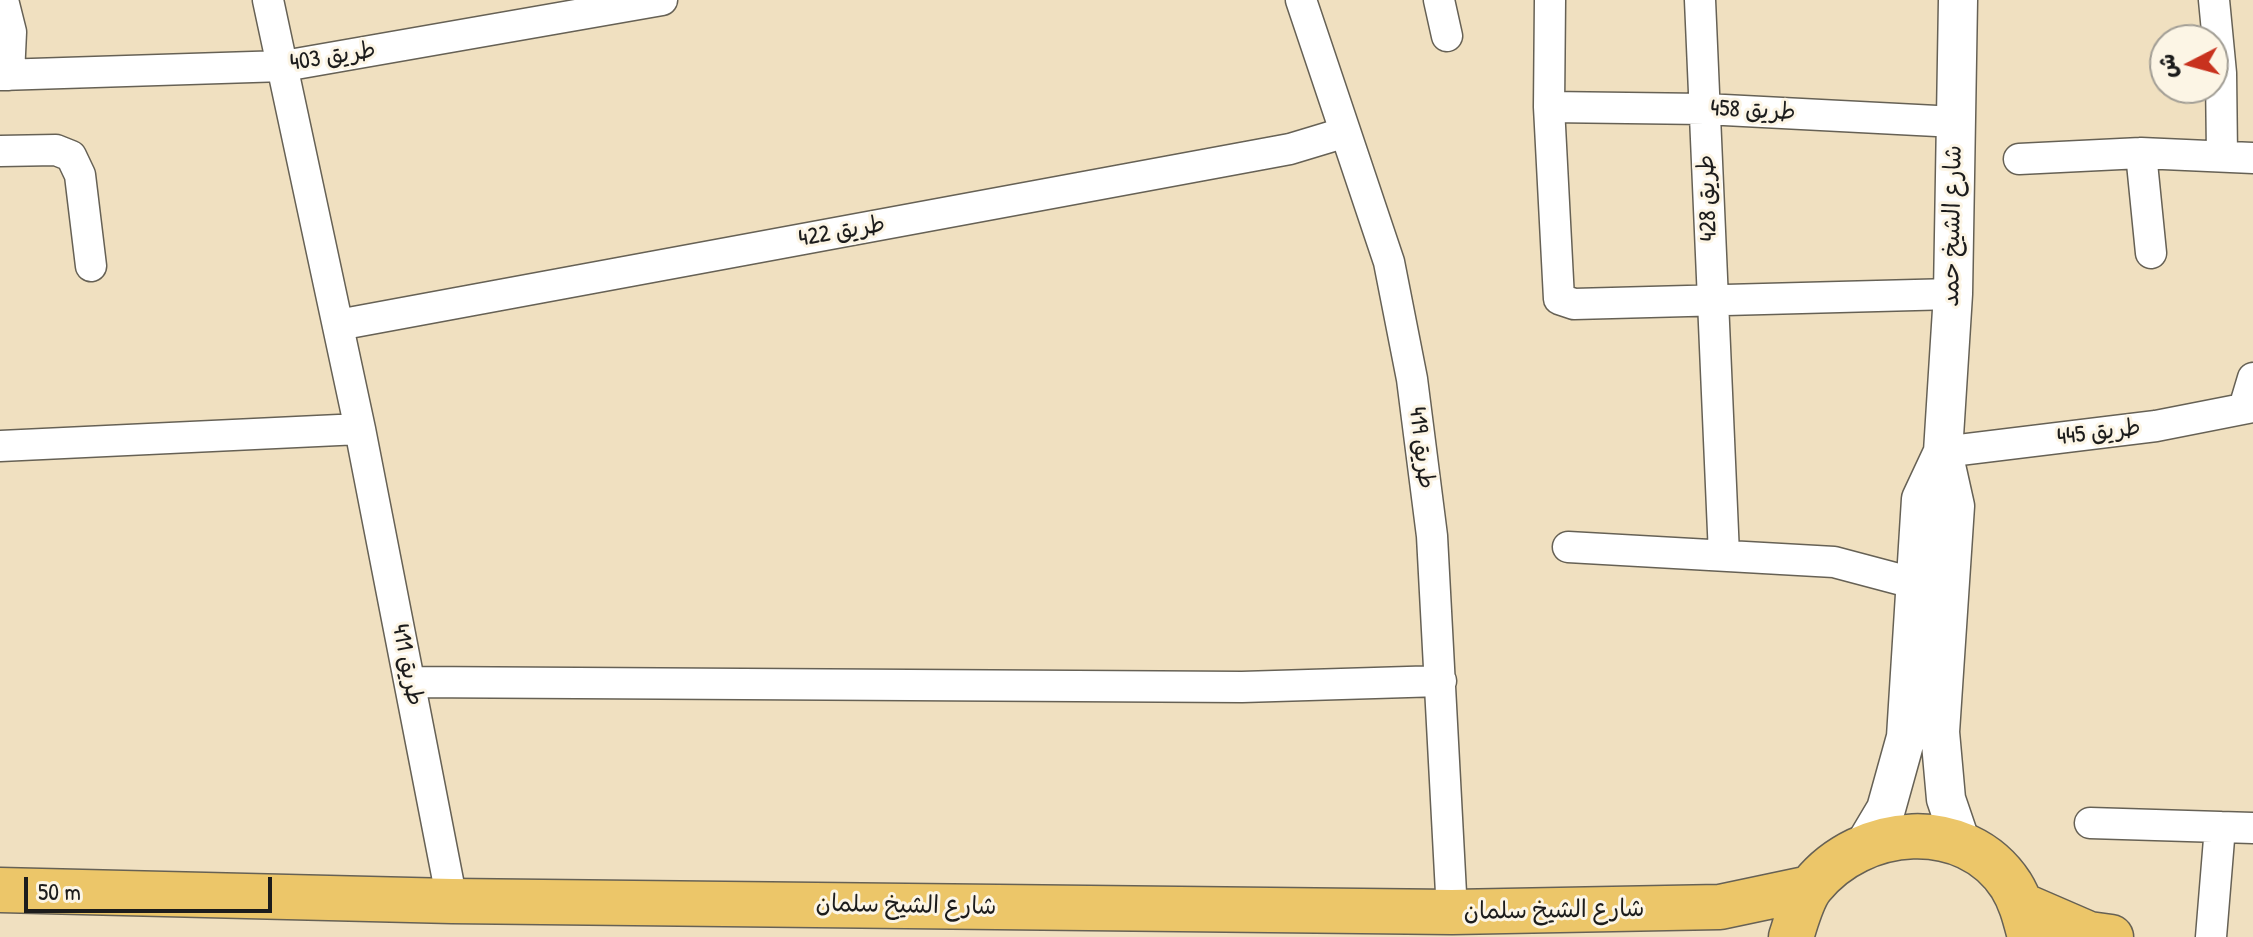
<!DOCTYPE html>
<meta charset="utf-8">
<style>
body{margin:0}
#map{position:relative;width:2253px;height:937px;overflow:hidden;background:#f0e0c0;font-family:"Patrick Hand","Playpen Sans Arabic",sans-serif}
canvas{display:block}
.north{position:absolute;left:2149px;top:24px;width:80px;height:80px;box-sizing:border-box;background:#fcf5e5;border:2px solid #a29e95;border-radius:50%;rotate:264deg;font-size:22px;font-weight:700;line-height:32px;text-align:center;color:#1c1c1c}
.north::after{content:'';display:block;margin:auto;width:28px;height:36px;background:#c8321e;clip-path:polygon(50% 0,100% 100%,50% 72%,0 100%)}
.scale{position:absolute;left:24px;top:877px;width:248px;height:36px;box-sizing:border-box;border:4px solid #1c1c1c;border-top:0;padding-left:10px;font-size:24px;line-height:28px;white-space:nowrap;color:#1c1c1c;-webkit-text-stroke:6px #fcf5e5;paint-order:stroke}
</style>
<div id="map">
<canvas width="2253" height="937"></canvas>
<div class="north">ش</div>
<div class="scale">50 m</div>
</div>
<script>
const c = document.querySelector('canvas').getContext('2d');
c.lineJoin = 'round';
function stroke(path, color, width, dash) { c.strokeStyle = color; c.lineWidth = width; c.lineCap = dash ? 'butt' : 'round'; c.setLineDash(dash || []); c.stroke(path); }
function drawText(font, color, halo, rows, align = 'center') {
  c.font = font + ' "Patrick Hand","Playpen Sans Arabic",sans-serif'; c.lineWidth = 6; c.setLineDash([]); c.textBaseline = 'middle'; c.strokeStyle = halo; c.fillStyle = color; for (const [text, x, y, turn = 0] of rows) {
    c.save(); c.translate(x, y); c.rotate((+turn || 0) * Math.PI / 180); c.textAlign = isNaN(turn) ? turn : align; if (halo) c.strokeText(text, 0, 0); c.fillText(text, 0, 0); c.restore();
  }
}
const minor = new Path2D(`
 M3,0L11,32L9,75
 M268,0L360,429L452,901
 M1301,0L1389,262L1412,379L1432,536L1452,912
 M1439,0L1447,36
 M1550,0L1549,107L1559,299L1574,304L1953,294
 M1700,0L1724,555
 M2214,0L2221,73L2222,155
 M0,75L284,66L662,0
 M1549,107L1705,109L1956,122
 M0,151L56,150L71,156L80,175L91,266
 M2141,153L2151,253
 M2019,159L2141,153L2253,158
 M338,325L1290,149L1343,133
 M2244,408L2253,378
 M0,446L360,429
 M1943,452L2156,426L2253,407
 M1568,547L1834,562L1917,584L1927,599
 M411,682L1242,687L1441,681
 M2090,823L2253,828
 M2211,937L2220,827`);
const tertiary = new Path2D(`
 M1958,0L1953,294L1943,452L1955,506L1940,732L1946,799L1962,846
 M1864,846L1886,809L1906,737L1921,499L1943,452`);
const primary = new Path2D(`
 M0,890L452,901L1452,912L1720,907L1810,888
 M2022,905L2089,934L2111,937
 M1791,937C1796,922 1802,898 1812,886C1861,825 1965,815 2011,885C2021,901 2025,918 2030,937`);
const streetNames = [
 ["طريق 403",333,57,-9],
 ["طريق 458",1753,111,3],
 ["طريق 428",1708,198,-92],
 ["شارع الشيخ حمد",1953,226,-89],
 ["طريق 422",842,232,-10],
 ["طريق 445",2099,433,-7],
 ["طريق 419",1421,448,83],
 ["طريق 411",407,665,79],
 ["شارع الشيخ سلمان",906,906,1],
 ["شارع الشيخ سلمان",1554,911,-1]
];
stroke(minor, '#666155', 33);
stroke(tertiary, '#666155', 41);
stroke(primary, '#666155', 47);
stroke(minor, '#fff', 30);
stroke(tertiary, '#fff', 38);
stroke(primary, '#ecc669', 44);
drawText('24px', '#1c1c1c', '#fcf5e5', streetNames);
</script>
